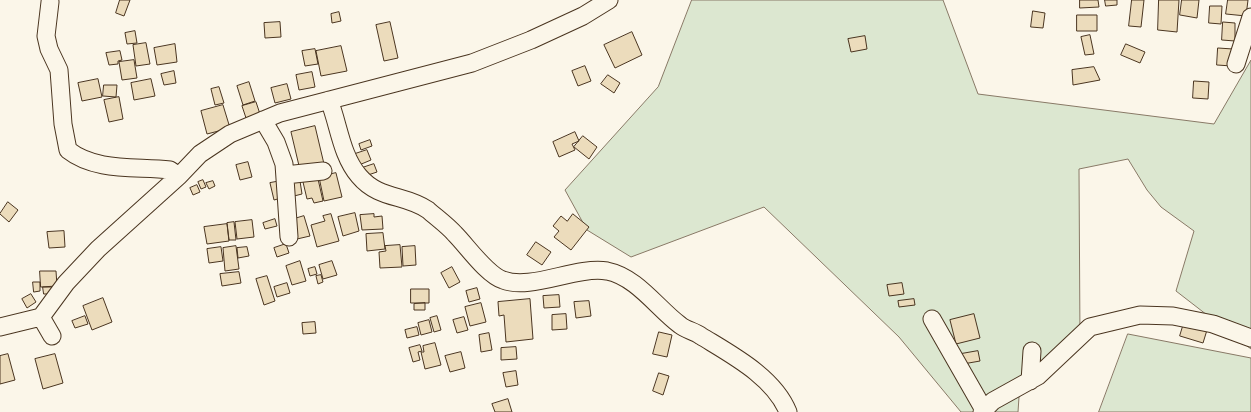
<!DOCTYPE html>
<style>
body{margin:0}
canvas{display:block;background:#fbf6e9}
</style>
<canvas width="1251" height="412"></canvas>
<script>
const c = document.querySelector('canvas').getContext('2d');
c.lineJoin = 'round';
function fillPath(path, color) { c.fillStyle = color; c.fill(path, 'evenodd'); }
function stroke(path, color, width, dash) { c.strokeStyle = color; c.lineWidth = width; c.lineCap = dash ? 'butt' : 'round'; c.setLineDash(dash || []); c.stroke(path); }
const green = new Path2D(`
 M692,0H943L978,94L1214,124L1251,60V349L1176,291L1194,231L1161,207L1147,190L1128,159L1079,169L1080,340L1019,397L1018,412H961L899,337L764,207L631,257L587,230L565,190L658,87Z
 M1128,334L1251,358V412H1099Z`);
const building = new Path2D(`
 M120,0H130L124,16L116,13Z
 M1080,0H1098L1099,7L1080,8Z
 M1105,0H1117V5L1106,6Z
 M1132,0H1144L1141,27L1129,26Z
 M1159,0H1179L1177,32L1158,30Z
 M1182,0H1199L1197,18L1180,15Z
 M1228,0H1248L1246,16L1226,14Z
 M1210,6H1222L1221,24L1209,23Z
 M1033,11L1045,13L1043,28L1031,27Z
 M339,12L341,21L332,23L331,14Z
 M1077,15H1097V31H1077Z
 M280,22L281,37L265,38L264,23Z
 M390,22L398,58L384,61L376,25Z
 M1223,22L1235,23V41L1222,40Z
 M135,31L137,43L127,44L125,33Z
 M632,32L642,55L615,68L604,45Z
 M1090,35L1094,54L1085,55L1081,37Z
 M865,36L867,49L851,52L848,39Z
 M146,43L150,64L136,66L133,45Z
 M175,44L177,62L157,65L154,48Z
 M1126,44L1145,52L1140,63L1121,55Z
 M341,46L347,71L321,76L316,51Z
 M1218,48L1233,49L1232,66L1217,65Z
 M315,49L318,64L305,66L302,51Z
 M120,51L122,60L118,61V64L109,65L106,53Z
 M134,60L137,78L122,80L119,62Z
 M585,66L591,81L578,86L572,71Z
 M1094,67L1100,80L1073,85L1072,70Z
 M174,71L176,83L164,85L161,74Z
 M312,72L315,87L299,90L296,75Z
 M608,75L620,83L614,93L601,84Z
 M98,79L102,97L82,101L78,83Z
 M151,79L155,96L134,100L131,83Z
 M1194,81L1209,82L1208,99L1193,98Z
 M249,82L255,101L243,105L237,86Z
 M287,84L291,99L275,103L271,88Z
 M104,85H117L116,97L103,96Z
 M219,87L224,103L215,105L211,89Z
 M119,97L123,119L109,122L104,100Z
 M256,102L260,114L246,118L242,106Z
 M223,105L230,128L207,134L201,111Z
 M315,126L324,164L300,170L291,132Z
 M575,132L579,141L572,144L575,150L559,157L553,142Z
 M583,136L597,147L589,159L574,147Z
 M370,140L372,146L361,150L359,144Z
 M367,150L371,160L359,165L355,154Z
 M248,162L252,177L240,180L236,165Z
 M374,164L377,172L362,177L359,169Z
 M336,173L342,197L324,201L319,177Z
 M318,179L323,201L314,203L312,198L307,199L303,182Z
 M203,180L206,187L201,189L198,182Z
 M213,181L215,186L209,189L206,183Z
 M281,181L285,197L274,200L270,183Z
 M300,181L302,194L290,197L287,184Z
 M197,185L200,192L193,195L190,188Z
 M8,202L18,210L9,222L0,214Z
 M355,213L359,231L343,236L338,217Z
 M331,214L339,241L317,247L311,225L325,221L323,216Z
 M374,214V217L382,216L383,229L362,230L360,215Z
 M573,214L589,227L571,250L554,237L559,231L553,226L561,216L567,221Z
 M304,216L310,236L297,239L291,220Z
 M275,219L277,226L265,229L263,223Z
 M252,220L254,237L237,239L235,222Z
 M234,222L236,240H229L227,223Z
 M227,224L229,241L207,244L204,227Z
 M64,231L65,247L49,248L47,232Z
 M383,233L385,249L367,251L366,234Z
 M536,242L551,252L542,265L527,255Z
 M286,244L289,253L277,257L274,248Z
 M400,245L402,267L380,268L379,252L386,251L385,246Z
 M236,246L239,269L225,271L223,248Z
 M415,246L416,265L403,266L402,247Z
 M221,247L223,261L209,263L207,249Z
 M247,247L249,256L238,258L237,248Z
 M300,261L306,281L292,285L286,266Z
 M332,261L337,275L323,279L319,265Z
 M315,267L317,274L310,276L308,269Z
 M452,267L460,282L449,288L441,273Z
 M40,271H56L57,286L41,287Z
 M239,272L241,283L222,286L220,274Z
 M321,275L323,282L318,284L316,276Z
 M267,276L275,301L264,305L256,279Z
 M33,282H40V291L34,292Z
 M287,283L290,293L277,297L274,287Z
 M902,283L904,294L889,296L887,285Z
 M43,287H52L53,294H44Z
 M477,288L480,299L469,302L466,291Z
 M411,289H429V303H411Z
 M31,294L36,302L27,308L22,299Z
 M559,295L560,307L544,308L543,296Z
 M103,298L112,322L92,330L83,306Z
 M530,299L533,339L506,342L504,315L499,316L498,302Z
 M914,299L915,305L899,307L898,301Z
 M589,301L591,316L576,318L574,302Z
 M425,303V310H414V304Z
 M481,303L486,322L470,326L465,307Z
 M566,314L567,329L552,330V315Z
 M974,314L980,338L956,344L950,320Z
 M85,316L88,324L75,328L72,321Z
 M437,316L441,330L434,332L430,318Z
 M464,317L468,330L457,333L453,320Z
 M429,320L432,332L421,335L418,323Z
 M315,322L316,333L303,334L302,323Z
 M1184,323L1207,330L1203,343L1180,336Z
 M417,327L419,335L407,338L405,330Z
 M659,332L672,335L667,357L653,354Z
 M489,333L492,350L481,352L479,335Z
 M435,343L441,365L425,369L421,352H424L423,346Z
 M420,345L422,351L418,352L420,360L413,362L409,348Z
 M516,347L517,359L501,360V348Z
 M978,351L980,361L963,364L961,354Z
 M461,352L465,368L450,372L445,356Z
 M8,354L15,380L0,384V356Z
 M55,354L63,383L43,389L35,359Z
 M516,371L518,385L506,387L503,373Z
 M659,373L669,376L663,395L653,391Z
 M508,399L512,412H495L492,404Z`);
const minor = new Path2D(`
 M50,2L46,36L49,49L59,70L63,124L68,150C96,172 136,166 170,170L179,176
 M1236,64L1251,17
 M329,100C339,125 341,155 359,176C379,200 405,194 428,210C437,218 447,225 455,234C467,246 487,275 503,280C531,291 575,266 607,271C637,277 657,308 680,325C686,330 694,331 701,336C732,355 774,377 788,412
 M263,120L276,142L284,164L289,237
 M285,175L323,171
 M41,317L52,336
 M932,319L984,410
 M0,327L41,317L66,283L98,249L179,176L200,154L230,134L280,113L472,63L531,40L583,16L609,0
 M1030,381L1032,351
 M982,412L993,401L1038,376L1090,327L1140,315L1173,316L1213,324L1251,338`);
fillPath(green, '#dce7d0');
stroke(green, '#887966', 1);
fillPath(building, '#ecdcbc');
stroke(building, '#4a3520', 1);
stroke(minor, '#4a3520', 19);
stroke(minor, '#fbf6e9', 17);
</script>
